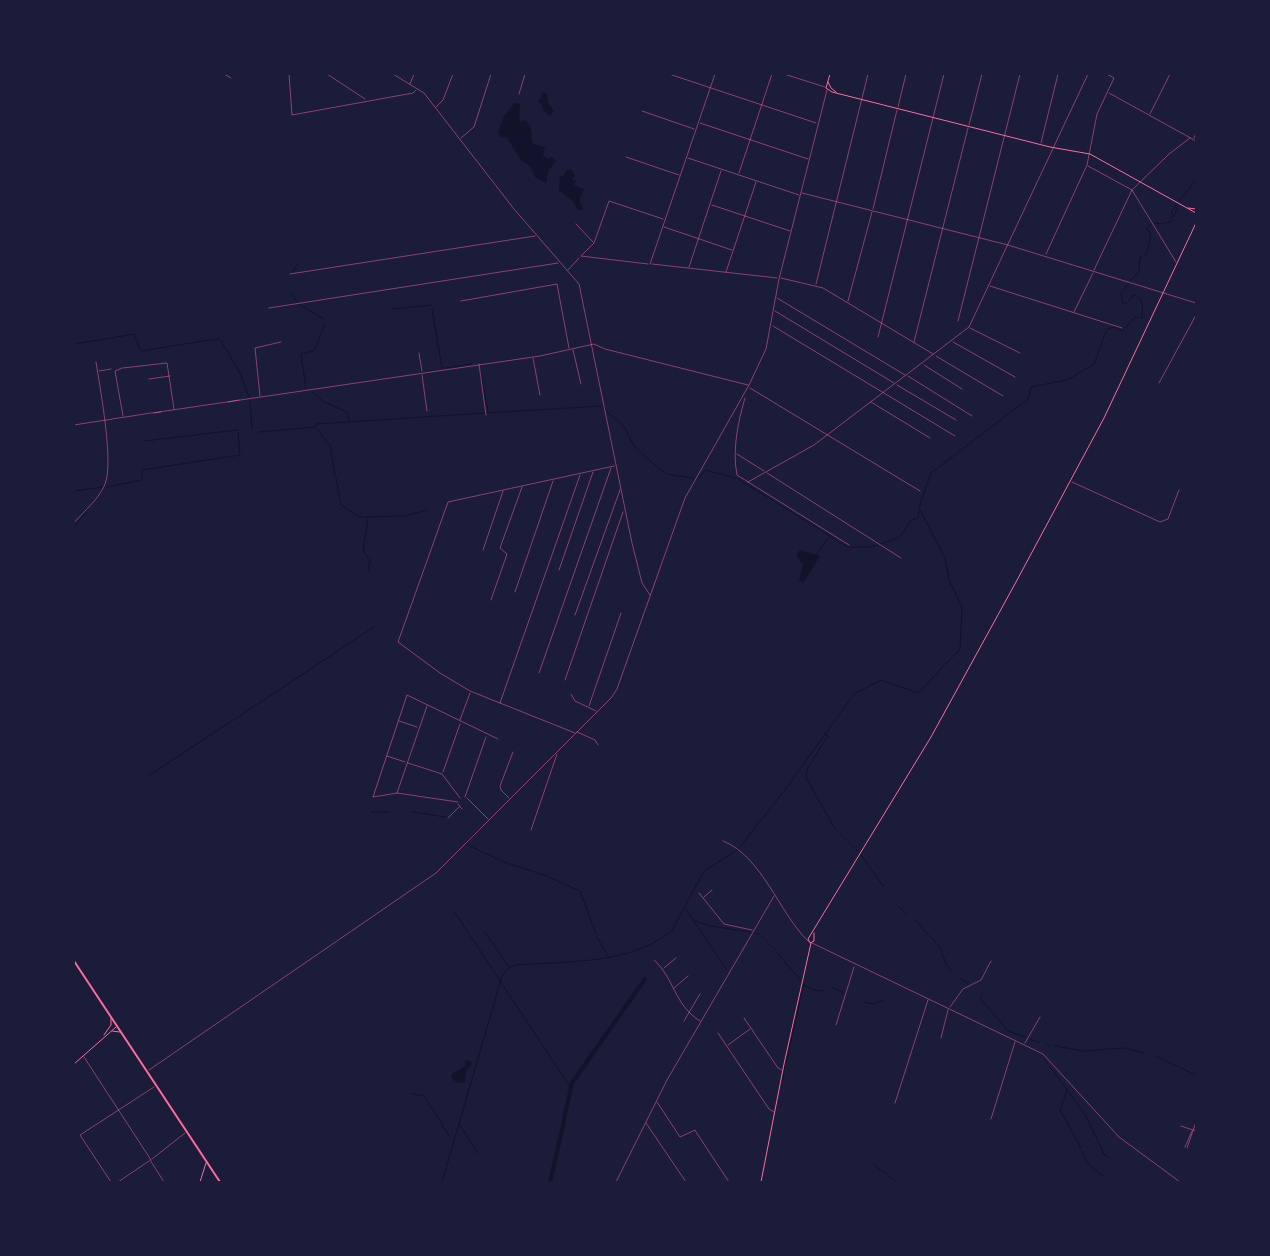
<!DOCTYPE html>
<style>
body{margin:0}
#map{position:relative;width:1270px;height:1256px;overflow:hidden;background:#1b1b3a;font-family:"Asap Condensed",sans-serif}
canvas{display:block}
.frame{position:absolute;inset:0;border:75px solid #1b1b3a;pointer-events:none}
</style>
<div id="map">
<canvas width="1270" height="1256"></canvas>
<div class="frame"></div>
</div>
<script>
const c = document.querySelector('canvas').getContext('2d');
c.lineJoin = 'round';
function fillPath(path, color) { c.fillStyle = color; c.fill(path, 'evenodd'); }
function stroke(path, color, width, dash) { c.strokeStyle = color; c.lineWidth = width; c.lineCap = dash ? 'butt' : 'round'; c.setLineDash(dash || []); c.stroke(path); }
const water = new Path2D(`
 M543,92L547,94L548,103L554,111L550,116L543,110L542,104L538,102Z
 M514,103L520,104L519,116L521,123L524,120C534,126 530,135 533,144L545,147L543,156L549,159L552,157L556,161L548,171L546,183L535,177L529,165L522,161L507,138L500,136L498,133L503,118Z
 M571,169L575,175L572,180H576L574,185L584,189L579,200L583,210H578L573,201L559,190L560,176H564L566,171Z
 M800,550L820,556L803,583L799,580L803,565L796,555Z
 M465,1060H469L472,1064L466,1072L465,1082L459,1083L453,1080L451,1075L465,1066Z`);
const stream = new Path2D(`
 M1179,201L1196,180
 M1174,216L1177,209L1176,207
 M1155,223L1162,224L1172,221V211L1177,204
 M293,272L298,263
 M1130,281L1139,271L1140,258L1147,253L1151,233L1146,229L1151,225
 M292,293L297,302
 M300,305L324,319
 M392,309L431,305
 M432,309L442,368
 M99,340L134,334L140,349
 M211,340L219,339
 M221,341L240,373L249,397
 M74,344L98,340
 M141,351L209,340
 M445,368L471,364
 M481,373L488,412
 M306,388L301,354L314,351L325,324
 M312,392L324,402L347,412L349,421
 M250,402L252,429
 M604,406C606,415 616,417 621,423C629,432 630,444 639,451
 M487,413L601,406
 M316,428L330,445L335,476
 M259,432L315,427L316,424L485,413
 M144,441L238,430
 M641,453L666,474
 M668,474L678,476
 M680,476L693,478
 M336,478L341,505L359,517H368L406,516L426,510
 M698,479L705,470L736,478
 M738,479L816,527
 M74,491L103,487
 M100,493L106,487L142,480V470L240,455L238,433
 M368,518L363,550L371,563H369V571
 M74,526L88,509
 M818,528L833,538
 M834,539L848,547H868
 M881,544L900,537L911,520L918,518L919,511
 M869,547L878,545
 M816,554L830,536
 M824,734L828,736L807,769L806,778L834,827L858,851
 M150,775L374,627
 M371,812H390
 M412,812L446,817
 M465,843L480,828
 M468,845L501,861L550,877
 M739,848L785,790L854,694L881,680L918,693L960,649L962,607L949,580L945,558L919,508L931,473L1028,399L1031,387L1067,380L1094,364L1107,329L1115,327L1122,331L1135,317L1142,318C1142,309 1145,298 1134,295L1126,304L1123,303L1121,293L1128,284
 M861,855L883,886
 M551,878L580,891L596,934
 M898,906L906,913
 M685,908L726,969
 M455,913L469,934
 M693,920L710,926L750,932
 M915,920L936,943
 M484,931L509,967
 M671,932L704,871L737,850
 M754,933L759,934L775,950
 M471,937L571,1088
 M597,937L609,958
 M938,945C945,953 942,963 951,970
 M777,953L800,979
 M960,978L967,983
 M803,988V985L818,991L824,990
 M833,988L844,993
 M983,994L980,998L1008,1031L1027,1038
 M863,1002L874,1004L883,1000
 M1030,1039L1039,1042
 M1047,1044L1049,1045
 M1055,1046L1084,1051L1123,1048L1144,1053
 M1155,1056L1196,1075
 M1044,1059L1048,1064
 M786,1063L802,991
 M1050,1067L1061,1081
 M784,1071L785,1066
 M782,1082L784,1073
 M1063,1084L1086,1116L1104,1154
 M1067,1090L1060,1110L1081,1148
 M412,1094L424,1096L434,1112
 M436,1114L449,1136
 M459,1124L478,1153
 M1082,1151L1087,1163L1103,1176
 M1105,1155L1110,1158
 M874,1165L896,1181
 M442,1182L502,976L507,969L516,965C567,961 627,965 669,933`);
const river = new Path2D(`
 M564,1119L572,1083L645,979
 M550,1182L564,1121`);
const minor = new Path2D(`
 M224,74L231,78
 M289,74L292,115L413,93L416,90
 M327,74L365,99
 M393,74L424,93L514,209L579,284L632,543L642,583L650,595
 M669,74L816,123
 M784,74L825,87
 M410,84L414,74
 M1109,93L1196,141
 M519,94L525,74
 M436,107L443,100L453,74
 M898,107L906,74
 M642,111L694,129
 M1150,114L1170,74
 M700,123L808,159
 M969,125L982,74
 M461,138L474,127L491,74
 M1194,138L1196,133
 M1041,143L1058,74
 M626,157L679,175
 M688,158L799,195
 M1088,166L1132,190L1176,262
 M739,173L772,74
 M802,193L1008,245L1196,303
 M712,205L790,231
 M873,209L897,110
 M576,224L593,242
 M664,227L732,250
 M1046,254L1087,165L1097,114L1114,78L1107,74
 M582,255L594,243L609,201L663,219
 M581,256L648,264
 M650,264L715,74
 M652,264L777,278
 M689,267L721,171
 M568,270L579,258
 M1094,270L1132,190L1169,154L1190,138
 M726,272L756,182
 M290,274L535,236
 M781,278L823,288L933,354
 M816,284L868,74
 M990,286L1122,328
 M777,298L905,375
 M461,301L557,284L569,348
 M848,301L872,212
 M269,308L558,263
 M775,311L894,383
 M1074,312L1093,273
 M958,321L1020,74
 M773,326L955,436
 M970,328L1020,353
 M878,337L944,74
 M914,342L968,128
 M953,342L1015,377
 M573,350L581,384
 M419,353L422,371
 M936,356L1003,396
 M533,358L540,395
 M479,364L486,415
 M924,365L962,389
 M122,368L115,371L123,416
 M123,368L167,363L174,409
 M99,371L111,369
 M422,375L427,411
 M908,376L972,416
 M149,379L170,376
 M1159,383L1196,315
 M897,385L956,420
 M750,388L920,491
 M260,396L255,348L281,342
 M745,398C738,422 732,450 737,475L849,545
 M228,402L239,400
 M871,402L930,438
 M152,413L540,356L594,344L605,349L748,385
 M154,413L161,412
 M74,425L151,413
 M737,454L764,471
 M767,473L901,558
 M748,482L814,445L969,327L1088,74
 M1072,482L1160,522L1168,519L1179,490
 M74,523C83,512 100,498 105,484C114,462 100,388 96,362
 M483,550L503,491
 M559,570L593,472
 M515,592L553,481
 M491,600L507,554L500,548L522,487
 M575,615L620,490
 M539,673L611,468
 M565,680L623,512
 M571,694L575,701L596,711
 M500,703L580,475
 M589,706L621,613
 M460,720L470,693
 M399,721L417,727
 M577,732L595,740L598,745
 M575,733L470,691L440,673L398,642L448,502L614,466
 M387,756L405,762
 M408,763L442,774L460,798
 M443,772L460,724
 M397,793L427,706
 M465,797L486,737
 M467,798L488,819
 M509,798L501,790L500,786L513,752
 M458,802L397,793L373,797L407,695L498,739
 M458,804L462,809
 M448,818L459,807
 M531,830L557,754
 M723,841C762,856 779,913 808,941
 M699,893L724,924L752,930
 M704,897L712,890
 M812,943L1043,1054L1119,1137L1180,1182
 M654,960C675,979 674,1005 700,1021
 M664,968L676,958
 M674,988L688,976
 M950,1007L963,989L981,980L991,961
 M744,1018L778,1068L782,1070
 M684,1021L700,994
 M836,1025L854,967
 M718,1033L769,1109L774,1112
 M941,1038L948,1010
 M1025,1043L1040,1017
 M728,1045L750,1029
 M84,1057L151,1160
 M149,1070L436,873L611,698L617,689L685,498L749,385L766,349L779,279L827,90
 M657,1102L680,1137L695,1130L696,1132L729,1182
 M895,1103L928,1000
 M991,1119L1015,1042
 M646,1123L686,1182
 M1181,1126L1196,1131
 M1185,1147L1192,1131
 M1187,1148L1196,1122
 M152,1159L185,1133
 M150,1160L164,1182
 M111,1182L80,1135L154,1087
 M118,1182L149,1161
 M616,1182L667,1080L774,896`);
const tertiary = new Path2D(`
 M830,74L826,88L832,92L1050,147L1090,154L1196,213
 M828,82L831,88L836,92
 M1188,208L1196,209
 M814,933V941L810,943L808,939L931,737L1016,582L1104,418L1196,223
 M200,1182L206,1163
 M761,1182L784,1064L811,943`);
const secondary = new Path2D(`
 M112,1031L120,1032
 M104,1035L111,1025V1018
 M74,1064L116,1027`);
const primary = new Path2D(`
 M74,961L220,1182`);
fillPath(water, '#12122b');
stroke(stream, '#12122b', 1);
stroke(river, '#12122b', 4);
stroke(minor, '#ff6b9d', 0.5);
stroke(tertiary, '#ff6b9d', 1);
stroke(secondary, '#ff6b9d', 1);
stroke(primary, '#ff6b9d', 2);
</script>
